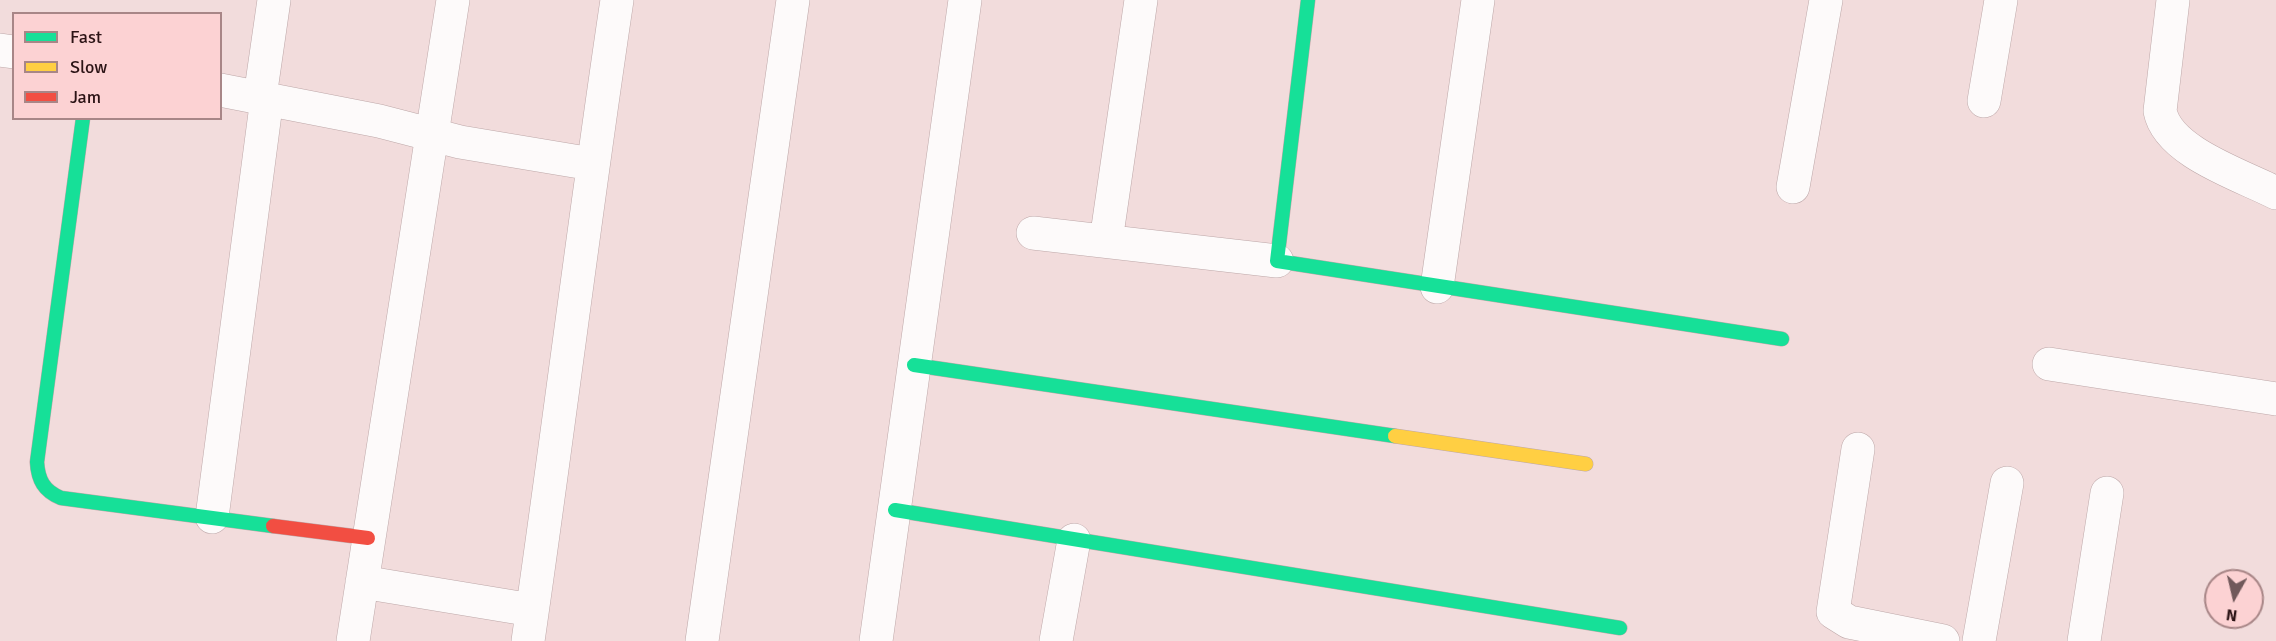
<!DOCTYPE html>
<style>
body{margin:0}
#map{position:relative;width:2276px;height:641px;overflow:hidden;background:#f2dcdc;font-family:Signika,sans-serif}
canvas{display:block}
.legend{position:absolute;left:12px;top:12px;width:210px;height:108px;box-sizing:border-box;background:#fcd2d3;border:2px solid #a88687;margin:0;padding:8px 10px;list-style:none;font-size:18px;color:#2b1315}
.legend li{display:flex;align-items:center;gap:12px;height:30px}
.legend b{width:30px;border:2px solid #a88687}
.north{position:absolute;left:2204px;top:569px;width:60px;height:60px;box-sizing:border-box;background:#fcd2d3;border:2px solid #a88687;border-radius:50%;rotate:188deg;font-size:16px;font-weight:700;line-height:24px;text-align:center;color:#2b1315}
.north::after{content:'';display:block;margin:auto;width:21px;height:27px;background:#71595b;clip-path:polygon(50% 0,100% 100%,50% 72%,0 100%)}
</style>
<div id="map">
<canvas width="2276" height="641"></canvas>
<ul class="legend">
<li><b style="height:8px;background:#16e098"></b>Fast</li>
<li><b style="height:8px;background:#ffcf43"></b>Slow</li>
<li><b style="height:8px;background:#f24e42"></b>Jam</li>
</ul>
<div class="north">N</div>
</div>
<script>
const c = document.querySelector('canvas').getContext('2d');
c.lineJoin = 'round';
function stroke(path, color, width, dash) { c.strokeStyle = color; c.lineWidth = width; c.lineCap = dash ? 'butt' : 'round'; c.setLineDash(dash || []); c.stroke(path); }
const street = new Path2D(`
 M2173,0L2160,111C2168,152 2241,175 2276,193
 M0,50L14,52
 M220,90L379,121L460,142L592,164
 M260,97L274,0
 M1984,101L2001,0
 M1793,187L1826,0
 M1033,233L1277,261
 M1106,241L1141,0
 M1437,287L1478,0
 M2049,364L2276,399
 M1858,449L1833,612L1849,622L1943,641
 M212,517L267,98
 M362,582L532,610
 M353,641L453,0
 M528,641C559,427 585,213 617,0
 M702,641L793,0
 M876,641L965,0
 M1056,641L1074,540
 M1979,641L2007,483
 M2084,641L2107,493`);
const fast = new Path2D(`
 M1308,0L1277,261L1782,339
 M83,118L37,462C38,480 44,491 61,498L273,526
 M914,365L1395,436
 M895,510L1620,628`);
const slow = new Path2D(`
 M1395,436L1586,464`);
const jam = new Path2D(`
 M273,526L368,538`);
stroke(street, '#bda7a8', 34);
stroke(fast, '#bda7a8', 15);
stroke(slow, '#bda7a8', 15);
stroke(jam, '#bda7a8', 15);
stroke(street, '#fdfafa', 33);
stroke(fast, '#16e098', 14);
stroke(slow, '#ffcf43', 14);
stroke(jam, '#f24e42', 14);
</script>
